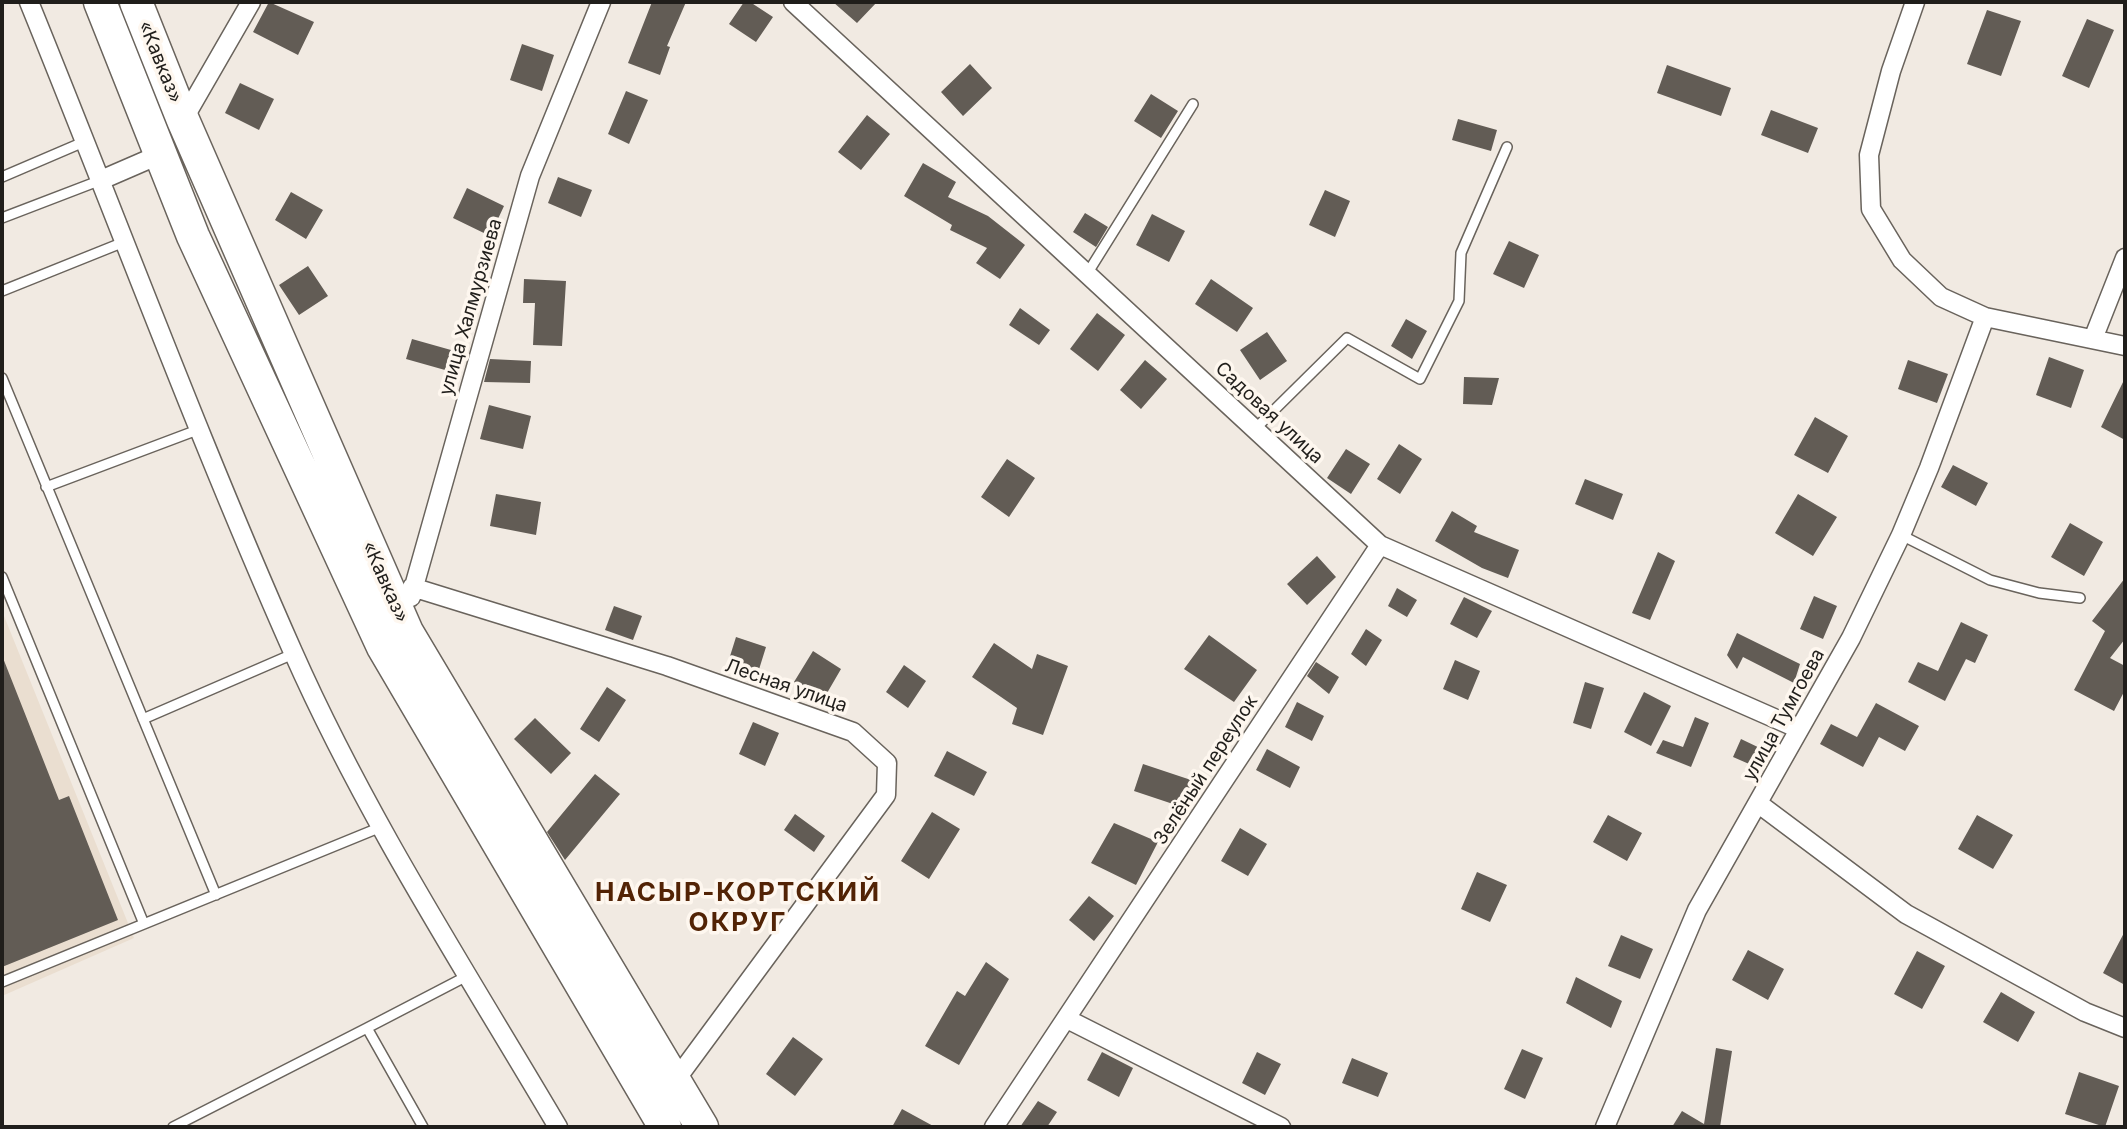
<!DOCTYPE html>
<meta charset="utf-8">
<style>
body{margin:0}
#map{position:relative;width:2127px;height:1129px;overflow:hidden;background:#f1eae2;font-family:Inter,sans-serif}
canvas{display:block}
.frame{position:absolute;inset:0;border:4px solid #201e1b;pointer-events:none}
</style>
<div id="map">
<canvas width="2127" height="1129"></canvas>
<div class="frame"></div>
</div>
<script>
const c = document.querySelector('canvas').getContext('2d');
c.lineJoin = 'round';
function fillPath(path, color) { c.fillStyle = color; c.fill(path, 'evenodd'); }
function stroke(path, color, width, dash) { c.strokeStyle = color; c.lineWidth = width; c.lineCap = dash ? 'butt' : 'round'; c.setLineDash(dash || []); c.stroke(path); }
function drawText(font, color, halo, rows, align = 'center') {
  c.font = font + ' Inter,sans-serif'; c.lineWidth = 7; c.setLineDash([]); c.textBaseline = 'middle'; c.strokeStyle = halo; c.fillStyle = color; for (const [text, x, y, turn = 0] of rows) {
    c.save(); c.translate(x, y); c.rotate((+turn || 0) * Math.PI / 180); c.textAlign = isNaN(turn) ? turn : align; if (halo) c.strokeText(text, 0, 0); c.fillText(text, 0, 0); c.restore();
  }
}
const built = new Path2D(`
 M2,611L134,938L2,996Z`);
const building = new Path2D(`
 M269,2L314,22L298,55L253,32Z
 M652,2H686L667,46L670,47L660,75L628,63Z
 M744,2H750L773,17L756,42L729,24Z
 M833,2H877L857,23Z
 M1987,10L2021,21L2001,76L1967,64Z
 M2087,19L2114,30L2089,88L2062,76Z
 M522,44L554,55L542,91L510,80Z
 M970,64L992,88L963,116L941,92Z
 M1667,65L1731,88L1721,116L1657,93Z
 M240,83L274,99L259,130L225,113Z
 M626,91L648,100L629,144L608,134Z
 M1151,94L1178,111L1161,138L1134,121Z
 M1771,110L1818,128L1808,153L1761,135Z
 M867,115L890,134L861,170L838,152Z
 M1458,119L1497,130L1491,151L1452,140Z
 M923,163L956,182L948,197L988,216L1025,245L1000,279L976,263L987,248L950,230L952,225L904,196Z
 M558,177L592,190L581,217L548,203Z
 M467,188L504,206L490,236L453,218Z
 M1325,190L1350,201L1335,237L1309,225Z
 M291,192L323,210L306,239L275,220Z
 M1085,213L1108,227L1096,247L1073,232Z
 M1152,214L1185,231L1169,262L1136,245Z
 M1509,241L1539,255L1524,288L1493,274Z
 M308,266L328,296L299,315L279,285Z
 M524,279L566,281L562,346L533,345L535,303H523Z
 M1211,279L1253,308L1237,332L1195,304Z
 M1020,308L1050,330L1039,345L1009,325Z
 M1097,313L1125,335L1098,371L1070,349Z
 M1406,319L1427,331L1412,359L1391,346Z
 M1267,332L1287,361L1260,380L1240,350Z
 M412,339L451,350L445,370L406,359Z
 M2049,357L2084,370L2071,408L2036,395Z
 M490,359L531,361L530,383L484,382Z
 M1145,360L1167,379L1141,409L1120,390Z
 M1908,360L1948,374L1937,403L1898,389Z
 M1464,377L1499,378L1492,405L1463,404Z
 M2125,378V440L2101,427Z
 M489,405L531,416L523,449L480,439Z
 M1815,417L1848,436L1828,473L1794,455Z
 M1399,444L1422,459L1400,494L1377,479Z
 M1346,449L1370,464L1351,494L1327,478Z
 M1007,459L1035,478L1009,517L981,497Z
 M1953,465L1988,483L1976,506L1941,487Z
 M1585,479L1623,494L1613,520L1575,504Z
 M496,494L541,502L536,535L490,526Z
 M1798,494L1837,517L1813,556L1775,533Z
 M1452,511L1477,526L1474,532L1519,550L1508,578L1482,568L1435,541Z
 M2070,523L2103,542L2084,576L2051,557Z
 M1658,552L1675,561L1650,620L1632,613Z
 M1317,556L1336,577L1307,605L1287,584Z
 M2125,578V639L2110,658L2125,666V690L2114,711L2074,690L2105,631L2092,621Z
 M1397,588L1417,600L1407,617L1388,606Z
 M1814,596L1837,606L1823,639L1800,629Z
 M1464,597L1492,611L1477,638L1450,624Z
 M614,606L642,616L633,640L605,630Z
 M1961,622L1988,635L1975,663L1966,659L1945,701L1908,682L1918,662L1938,671Z
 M1366,629L1382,640L1366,666L1351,654Z
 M1737,633L1800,664L1794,683L1743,657L1737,669L1727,655Z
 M1209,635L1257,670L1234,702L1184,669Z
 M736,637L766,647L756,679L726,669Z
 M994,643L1032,669L1037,654L1068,666L1043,735L1012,724L1017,708L972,677Z
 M813,651L841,669L823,700L794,682Z
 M3,658L59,800L69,796L118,920L2,967Z
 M1455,660L1480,671L1468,700L1443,689Z
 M1316,662L1339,677L1329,694L1307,676Z
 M904,665L926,681L908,708L886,692Z
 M1585,682L1604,688L1591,729L1573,723Z
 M607,687L626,700L599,742L580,729Z
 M1644,692L1671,706L1651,746L1624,732Z
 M1297,702L1324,716L1312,741L1285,727Z
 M1876,703L1919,726L1905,751L1879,737L1863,767L1820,744L1831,724L1857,737Z
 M1695,717L1709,723L1691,767L1656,753L1663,740L1683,747Z
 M535,718L571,753L551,774L514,739Z
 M753,722L779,733L765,766L739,754Z
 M1741,739L1764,750L1756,767L1733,757Z
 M1267,749L1300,767L1290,788L1256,770Z
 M947,751L987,772L974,796L934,776Z
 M1143,764L1200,783L1191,810L1134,791Z
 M595,774L620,794L565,860L547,832Z
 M932,812L960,829L929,879L901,861Z
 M795,814L825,836L814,852L784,830Z
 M1608,815L1642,833L1627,861L1593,842Z
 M1977,815L2013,835L1993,869L1958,849Z
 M1114,823L1158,842L1136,885L1091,863Z
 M1240,828L1267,844L1248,876L1221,861Z
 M1477,872L1507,885L1490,922L1461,909Z
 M1089,896L1114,916L1094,941L1069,920Z
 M2125,931V985L2103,973Z
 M1621,935L1653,949L1640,979L1608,966Z
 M1748,950L1784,969L1768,1000L1732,980Z
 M1917,951L1945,966L1922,1009L1894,994Z
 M986,962L1009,979L959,1065L925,1046L957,991L965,996Z
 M1576,977L1622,1001L1611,1028L1566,1003Z
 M2001,992L2035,1012L2018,1042L1983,1022Z
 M793,1037L823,1059L795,1096L766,1074Z
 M1716,1048L1732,1051L1720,1127H1672L1682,1111L1704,1124Z
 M1522,1049L1543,1058L1525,1099L1504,1089Z
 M1102,1052L1133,1068L1119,1097L1087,1080Z
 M1257,1052L1281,1064L1265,1095L1242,1083Z
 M1352,1058L1388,1073L1378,1097L1342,1083Z
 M2079,1072L2119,1086L2105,1127L2065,1114Z
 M1038,1101L1057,1112L1047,1127H1020Z
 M902,1109L935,1127H892Z`);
const lane = new Path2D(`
 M2,177L86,141
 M2,218L101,180
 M1087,274L1193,104
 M2,291L124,242
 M2,378L216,895
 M1255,429L1347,338L1420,379L1459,301L1461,253L1507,147
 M46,487L200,429
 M1901,535L1990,580L2039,593L2080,598
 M2,577L144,924
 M143,719L293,654
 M2,982L381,827
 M367,1028L469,975
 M173,1127L367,1028L423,1127`);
const street = new Path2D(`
 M29,2C117,218 198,438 293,652C366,817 466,971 558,1127
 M793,2L1380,545L1799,729
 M1915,2L1891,71L1869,155L1871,209L1902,260L1941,297L1985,317L2125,346
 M183,120L251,2
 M101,180L161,154
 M2093,339L2125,258
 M412,587L667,666L853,732L887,763L886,795L675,1081
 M411,597L530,176L601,2
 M1759,804L1906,914L2085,1012L2125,1028
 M1067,1019L1281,1127
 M994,1127L1380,545
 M1605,1127L1697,910L1851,638L1901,535L1929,468L1985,317`);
const highway = new Path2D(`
 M100,2L193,236L383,647L665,1127
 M136,2L183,120L407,632L702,1127`);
const streetNames = [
 ["«Кавказ»",160,62,68],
 ["улица Халмурзиева",471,307,-74],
 ["Садовая улица",1269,413,43],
 ["«Кавказ»",385,582,66],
 ["Лесная улица",786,686,19],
 ["улица Тумгоева",1784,715,-61],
 ["Зелёный переулок",1206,770,-57]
];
const districtNames = [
 ["НАСЫР-КОРТСКИЙ",738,893],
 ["ОКРУГ",738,923]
];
fillPath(built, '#eaded0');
fillPath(building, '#625c55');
stroke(lane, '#69635c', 12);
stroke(street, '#69635c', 21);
stroke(highway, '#69635c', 35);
stroke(lane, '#fff', 9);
stroke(street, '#fff', 18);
stroke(highway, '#fff', 32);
drawText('19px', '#201e1b', '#fef7ef', streetNames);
c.letterSpacing = '2px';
drawText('bold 26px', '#522305', '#fef7ef', districtNames);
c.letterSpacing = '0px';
</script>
